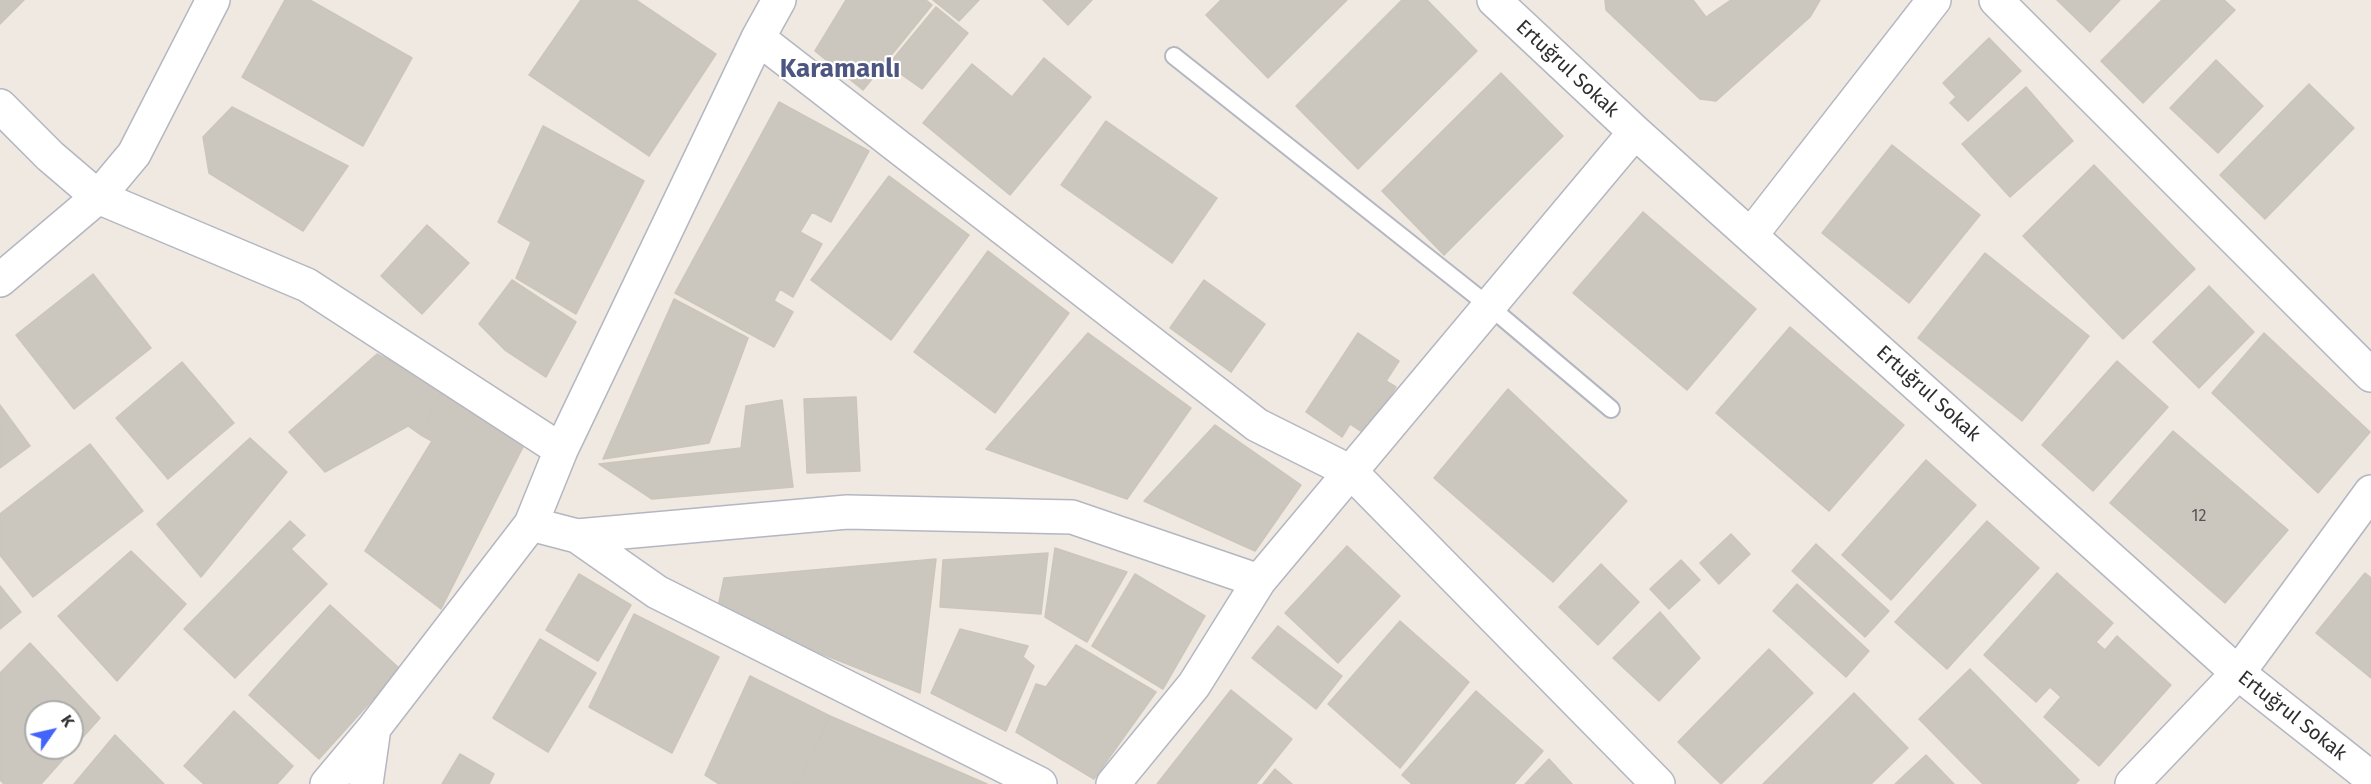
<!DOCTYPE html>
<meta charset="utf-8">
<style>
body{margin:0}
#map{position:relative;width:2371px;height:784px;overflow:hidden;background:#efe9e1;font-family:"Fira Sans",sans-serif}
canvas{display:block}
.north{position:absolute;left:24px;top:700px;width:60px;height:60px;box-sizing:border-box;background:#fff;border:2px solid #ababab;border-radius:50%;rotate:56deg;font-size:16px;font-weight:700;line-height:24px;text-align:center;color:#2e2e2e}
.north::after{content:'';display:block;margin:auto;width:21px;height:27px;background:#4264fb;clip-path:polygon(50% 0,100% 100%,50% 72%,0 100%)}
</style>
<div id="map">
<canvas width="2371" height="784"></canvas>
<div class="north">K</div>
</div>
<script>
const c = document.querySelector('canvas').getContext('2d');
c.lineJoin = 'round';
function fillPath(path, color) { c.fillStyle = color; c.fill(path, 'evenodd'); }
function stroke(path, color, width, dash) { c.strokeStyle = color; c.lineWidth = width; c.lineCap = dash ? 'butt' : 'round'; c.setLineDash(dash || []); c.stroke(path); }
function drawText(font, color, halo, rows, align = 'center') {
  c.font = font + ' "Fira Sans",sans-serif'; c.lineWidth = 4.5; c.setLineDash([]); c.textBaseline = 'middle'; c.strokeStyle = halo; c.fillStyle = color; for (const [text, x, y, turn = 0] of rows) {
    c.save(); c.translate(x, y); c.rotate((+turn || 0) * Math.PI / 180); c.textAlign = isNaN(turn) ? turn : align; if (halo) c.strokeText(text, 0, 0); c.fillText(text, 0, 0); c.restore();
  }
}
const building = new Path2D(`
 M0,0H24L0,24Z
 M285,0H310L412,58L363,146L242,77Z
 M581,0H636L716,54L649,156L529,75Z
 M846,0H926L932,5L863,90L815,51Z
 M933,0H979L959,21Z
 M1043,0H1092L1068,25Z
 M1221,0H1347L1268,78L1206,15Z
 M1402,0H1427L1477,51L1358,169L1296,106Z
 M1605,0H1693L1706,17L1731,0H1820L1810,17L1716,101L1700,99L1606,10Z
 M2057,0H2120L2090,32Z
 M2162,0H2224L2235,10L2143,103L2101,61Z
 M936,7L968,33L922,89L888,65Z
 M1989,38L2021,71L1968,121L1950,103L1956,97L1943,83Z
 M1044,58L1091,97L1010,195L923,123L972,64L1012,97Z
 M2216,60L2263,106L2218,153L2170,108Z
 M1501,73L1563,136L1444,255L1382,191Z
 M2309,84L2354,128L2265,219L2220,175Z
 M2026,87L2073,141L2010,197L1962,144Z
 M779,102L869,151L831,222L812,212L800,232L822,244L793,297L780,289L774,301L793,312L774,347L675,293Z
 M232,107L348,166L303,231L209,173L203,137Z
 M1106,121L1217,198L1172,263L1061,185Z
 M543,126L644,181L576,314L516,278L531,242L498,222Z
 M1892,145L1980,215L1909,303L1822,233Z
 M2094,165L2195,269L2123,339L2023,236Z
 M889,176L969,235L891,340L811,280Z
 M1643,212L1756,309L1687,390L1573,293Z
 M427,225L469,263L422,314L381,276Z
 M988,251L1069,313L995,413L914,352Z
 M1985,253L2089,336L2022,421L1918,338Z
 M93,274L151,348L74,409L16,335Z
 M512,280L576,322L546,377L505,350L479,324Z
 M1204,280L1265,324L1231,372L1170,328Z
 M2209,286L2254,332L2199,388L2153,342Z
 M674,299L748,338L709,443L603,459Z
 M1790,327L1904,425L1829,511L1716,413Z
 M1088,333L1191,408L1127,499L986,449Z
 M1358,333L1399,361L1386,381L1396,387L1365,434L1350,424L1342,437L1306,412Z
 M2264,333L2370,432L2318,493L2212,393Z
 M377,354L443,387L421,435L408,426L325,472L289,432Z
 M2117,361L2168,407L2093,491L2042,445Z
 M182,362L234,423L168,479L116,418Z
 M443,387L527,439L441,609L365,551L432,441L421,435Z
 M1508,389L1627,501L1553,582L1434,478Z
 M856,397L860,471L807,473L804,399Z
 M782,400L793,487L652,499L599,464L741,448L746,406Z
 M0,405L30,446L0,468Z
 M1215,425L1301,485L1255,551L1144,501Z
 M2173,431L2288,530L2225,603L2110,503Z
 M250,438L287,472L201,577L157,524Z
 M90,444L143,511L33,597L0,555V514Z
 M1926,460L1976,505L1891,600L1842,555Z
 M290,521L305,535L291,549L327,584L235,678L184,629Z
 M1987,521L2039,568L1947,669L1895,622Z
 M1731,534L1750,554L1719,584L1700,563Z
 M1816,544L1889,611L1865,637L1792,571Z
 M1347,546L1400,596L1338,663L1285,613Z
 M1055,548L1127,572L1087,642L1045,617Z
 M131,551L186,604L117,681L58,616Z
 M1048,553L1041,614L940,607L943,560Z
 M936,559L920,693L717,612L724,578Z
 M1681,560L1700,580L1669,609L1650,589Z
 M1601,564L1639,602L1598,645L1559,607Z
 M2057,573L2113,623L2096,642L2105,650L2117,636L2171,685L2099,766L2044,717L2061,697L2050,687L2036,702L1984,655Z
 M2365,573L2371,578V678L2316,633Z
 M579,574L631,605L598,661L546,630Z
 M1135,574L1205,616L1163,689L1092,646Z
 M1797,584L1869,651L1846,677L1773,611Z
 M0,586L21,612L0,629Z
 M330,605L400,669L319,759L249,695Z
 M1660,612L1700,658L1659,701L1613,658Z
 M634,614L719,657L672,753L589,707Z
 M1400,621L1469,682L1400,768L1328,704Z
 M1278,626L1342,676L1316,709L1252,658Z
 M960,629L1028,646L1023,657L1034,666L1006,731L931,693Z
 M540,639L596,673L548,752L493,718Z
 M30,643L100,718L41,784H4L0,780V673ZM36,712H72V748H36Z
 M1076,645L1156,692L1094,779L1016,732L1036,684L1046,687Z
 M1769,649L1813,693L1721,784L1678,742Z
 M1970,669L2079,780L2075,784H1983L1919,719Z
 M750,676L830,716L798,784H719L705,775Z
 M1231,690L1292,739L1256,784H1157Z
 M1476,691L1543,751L1514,784H1412L1402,775Z
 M1854,693L1908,748L1871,784H1763Z
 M234,711L293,766L277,784H204L184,766Z
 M830,716L987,784H798Z
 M115,735L164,784H74Z
 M460,754L494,774L489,784H442Z
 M1926,755L1954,784H1895Z
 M1549,759L1572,784H1525Z
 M1275,769L1292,784H1263Z`);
const lane = new Path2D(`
 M1174,56L1489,306L1611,409`);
const street = new Path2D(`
 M1494,0L1635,132L2238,673L2371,778
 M1996,0L2371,375
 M758,38L1257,425L1351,472L1658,784
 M0,106L50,156L98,197L307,285L561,450
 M1751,235L1934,0
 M0,280L98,197L134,154L213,0
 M531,524L577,536L657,592L1040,784
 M577,536L847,512L1072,517L1259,581
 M327,784L374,728
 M366,784L374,728L531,524L561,450L758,38L779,0
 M1113,784L1194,685L1259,581L1635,132
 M2132,784L2238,673L2371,492`);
const numberNames = [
 ["12",2199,517]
];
const streetNames = [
 ["Ertuğrul Sokak",1567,69,43],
 ["Ertuğrul Sokak",1928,394,42],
 ["Ertuğrul Sokak",2292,716,38]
];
const districtNames = [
 ["Karamanlı",840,70]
];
fillPath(building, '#cbc7bf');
stroke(building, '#cbc5ba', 1.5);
stroke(lane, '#b4b7c1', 20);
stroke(street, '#b4b7c1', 36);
stroke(lane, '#fff', 16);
stroke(street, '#fff', 33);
drawText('16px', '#555452', null, numberNames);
drawText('20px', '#2e2e2e', '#fff', streetNames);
drawText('bold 26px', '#4d5680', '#fff', districtNames);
</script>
